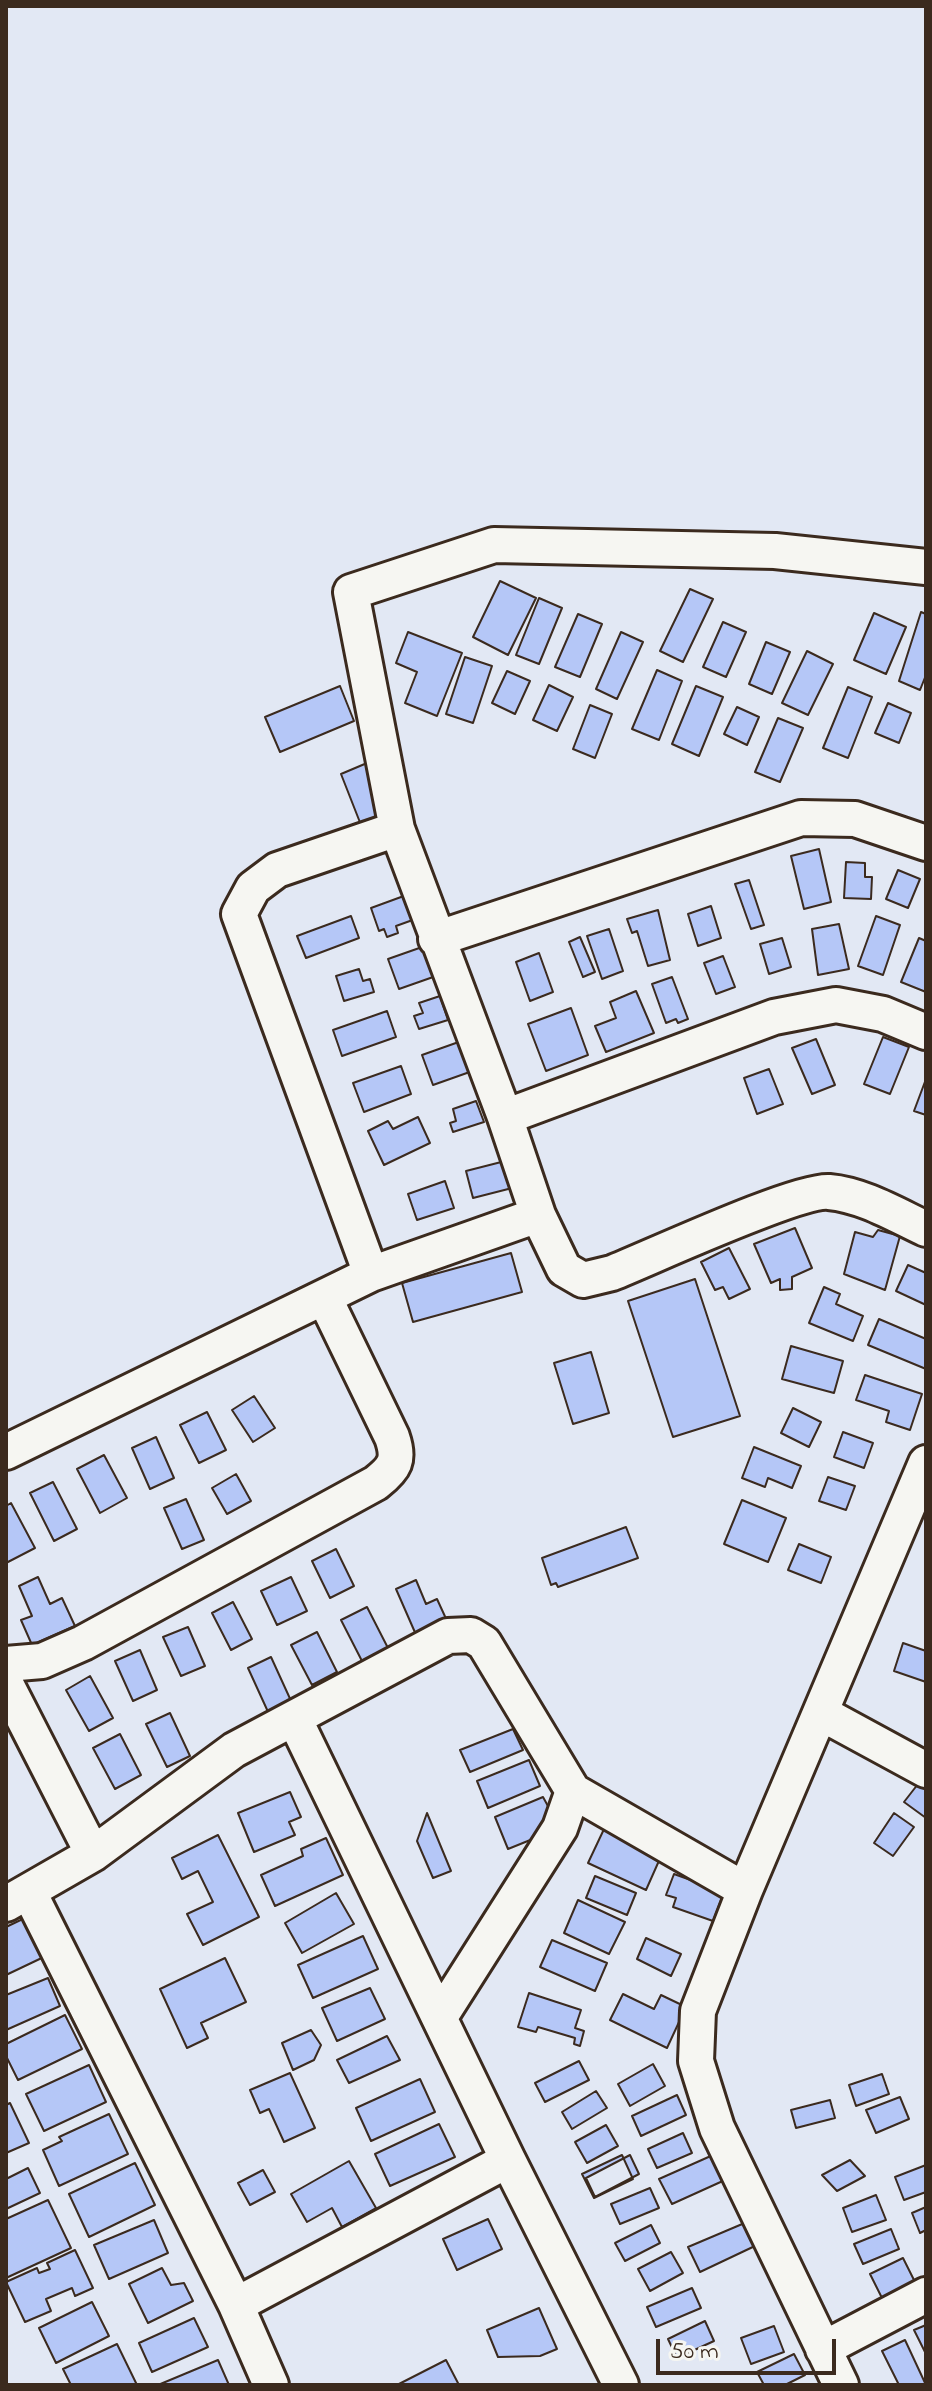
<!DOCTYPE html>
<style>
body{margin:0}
#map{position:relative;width:932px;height:2391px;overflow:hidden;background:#e2e8f4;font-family:"Indie Flower",sans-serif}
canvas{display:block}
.frame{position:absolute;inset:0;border:8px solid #3b2a1e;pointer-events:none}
.scale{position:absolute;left:656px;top:2339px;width:180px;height:36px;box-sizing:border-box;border:4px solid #3b2a1e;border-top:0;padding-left:10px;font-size:24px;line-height:28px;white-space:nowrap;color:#3b2a1e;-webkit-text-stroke:6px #f6f6f2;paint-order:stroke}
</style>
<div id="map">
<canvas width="932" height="2391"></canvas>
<div class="frame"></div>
<div class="scale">50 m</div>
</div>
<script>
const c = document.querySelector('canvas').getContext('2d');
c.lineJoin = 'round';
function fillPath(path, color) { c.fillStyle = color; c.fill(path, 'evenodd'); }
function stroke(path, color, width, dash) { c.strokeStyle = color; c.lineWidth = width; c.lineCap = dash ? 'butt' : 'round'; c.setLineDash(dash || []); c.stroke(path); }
const building = new Path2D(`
 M500,581L536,598L508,655L473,637Z
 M690,589L713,599L683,662L660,651Z
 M539,598L562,608L539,664L516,655Z
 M921,612L926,614V675L920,690L899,681Z
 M874,613L906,627L886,674L854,660Z
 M578,614L602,624L580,677L555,667Z
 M723,622L746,632L726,677L703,667Z
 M408,632L462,653L437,716L405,703L417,672L396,663Z
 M621,632L643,642L617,699L596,689Z
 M766,642L790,652L772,694L749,684Z
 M807,651L833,664L808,715L782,703Z
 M465,657L492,666L473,723L446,714Z
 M657,670L682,681L659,740L632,729Z
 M507,671L530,681L515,714L492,703Z
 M549,685L573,697L557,731L533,720Z
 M340,686L354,721L280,752L265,717Z
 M696,686L723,697L699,756L672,744Z
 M848,687L872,697L848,758L823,748Z
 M888,703L911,713L899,743L875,733Z
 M590,705L612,714L595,758L573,749Z
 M737,707L759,717L747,745L724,734Z
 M778,718L803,728L780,782L755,772Z
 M367,763L387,815L361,825L341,774Z
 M819,849L831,902L804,909L791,856Z
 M846,862L865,863V877H872L871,899L844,898Z
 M898,870L920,879L908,908L886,899Z
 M749,880L764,925L751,929L735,884Z
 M412,893L421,917L396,926L398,933L387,937L384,929L379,931L371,908Z
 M711,906L721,938L698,946L688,914Z
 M658,910L670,960L648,966L637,931L632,933L627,919Z
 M351,916L359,938L306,958L297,936Z
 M876,916L900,925L883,975L858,966Z
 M839,924L849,969L818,975L812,929Z
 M609,929L623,971L602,979L587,936Z
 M580,937L595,972L583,977L569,942Z
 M782,938L791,967L769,974L760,944Z
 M919,938L926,941V992L901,982Z
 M425,946L436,976L399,989L388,959Z
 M539,953L553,992L530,1001L516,962Z
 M723,956L735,987L716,994L704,963Z
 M359,969L363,981L370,979L374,992L344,1001L336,976Z
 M672,977L688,1019L678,1023L676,1019L666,1023L652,984Z
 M636,991L654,1033L606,1052L595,1026L616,1018L610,1002Z
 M440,996L448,1020L419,1029L414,1016L423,1013L419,1003Z
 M571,1008L588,1055L546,1071L528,1024Z
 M387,1011L396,1037L342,1056L333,1030Z
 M883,1037L909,1047L890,1094L864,1084Z
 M470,1038L481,1068L433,1085L422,1055Z
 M816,1039L835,1085L812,1094L792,1048Z
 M401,1066L411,1094L364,1112L353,1083Z
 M769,1069L783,1104L757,1114L744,1078Z
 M926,1079V1115L914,1111Z
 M476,1101L484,1122L453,1132L450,1123L456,1121L453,1109Z
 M418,1117L430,1143L384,1165L368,1131L388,1121L393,1129Z
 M513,1159L520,1186L473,1198L466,1171Z
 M445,1181L454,1208L417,1220L408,1194Z
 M795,1228L812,1268L792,1277V1289L780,1290V1279L771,1283L754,1244Z
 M878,1230L900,1236L885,1290L844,1274L855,1232L873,1237Z
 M729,1248L750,1289L729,1299L723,1287L715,1290L701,1262Z
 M511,1253L522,1292L413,1322L402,1283Z
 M908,1265L926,1273V1305L896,1291Z
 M695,1279L740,1416L673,1437L628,1301Z
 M824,1287L840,1294L836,1304L863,1316L853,1341L809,1323Z
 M879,1319L926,1339V1369L868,1345Z
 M791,1346L843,1361L834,1393L782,1379Z
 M591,1352L609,1413L573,1424L554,1363Z
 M865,1375L922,1394L910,1430L886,1422L889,1411L856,1400Z
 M254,1396L275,1428L253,1442L232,1410Z
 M793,1408L821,1422L809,1447L781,1433Z
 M207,1412L226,1450L199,1463L180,1425Z
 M843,1432L873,1443L864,1468L834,1457Z
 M156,1437L174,1478L150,1489L132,1448Z
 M754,1447L801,1466L792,1488L768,1478L765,1487L742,1478Z
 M104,1455L127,1498L100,1513L77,1469Z
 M236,1474L251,1501L227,1514L212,1488Z
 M828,1477L855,1486L846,1510L819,1501Z
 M53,1482L77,1529L54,1541L30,1493Z
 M186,1499L204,1540L182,1549L164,1508Z
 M742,1500L786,1518L768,1562L724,1544Z
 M11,1503L35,1548L6,1563V1506Z
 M626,1527L638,1558L558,1587L556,1583L551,1585L542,1558Z
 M799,1544L831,1557L821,1583L788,1570Z
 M336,1549L354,1586L330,1598L312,1561Z
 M38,1577L50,1604L62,1598L75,1626L32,1645L21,1620L32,1616L19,1586Z
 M291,1577L307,1611L277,1625L261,1591Z
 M416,1580L426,1604L437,1599L448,1623L417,1637L396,1589Z
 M233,1602L252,1639L231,1650L212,1613Z
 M367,1607L389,1650L363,1663L341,1620Z
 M188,1627L205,1666L181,1676L163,1637Z
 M317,1632L337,1672L312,1685L291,1645Z
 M903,1643L926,1651V1682L894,1671Z
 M140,1650L157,1690L133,1701L115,1661Z
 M271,1657L292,1703L269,1714L248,1668Z
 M90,1676L113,1718L89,1731L66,1690Z
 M170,1713L190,1756L167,1767L146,1724Z
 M513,1729L523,1750L470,1772L460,1750Z
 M120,1734L141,1775L115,1789L93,1748Z
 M529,1760L540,1786L488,1808L477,1781Z
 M925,1775L926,1776V1818L904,1802Z
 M290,1792L301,1817L289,1822L295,1835L254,1852L238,1813Z
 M543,1797L560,1828L508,1849L495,1817Z
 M427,1813L451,1871L433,1878L417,1841Z
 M894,1813L914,1827L893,1856L874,1843Z
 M605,1827L662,1854L646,1890L588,1863Z
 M218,1835L259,1917L203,1945L187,1914L213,1902L198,1871L182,1879L172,1858Z
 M326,1838L343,1875L275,1906L261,1875L303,1856L301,1849Z
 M674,1874L724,1892L713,1921L673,1907L676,1898L666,1895Z
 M595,1876L636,1893L627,1915L586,1898Z
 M336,1893L354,1924L302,1953L285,1923Z
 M578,1900L625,1922L609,1954L564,1933Z
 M29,1916L48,1955L6,1975V1927Z
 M363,1936L378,1969L313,1998L298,1965Z
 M646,1938L681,1954L671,1976L637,1959Z
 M552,1940L607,1963L595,1991L540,1967Z
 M225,1958L246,2002L201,2023L208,2038L187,2048L160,1989Z
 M48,1978L60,2006L6,2030V1995Z
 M370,1988L385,2019L337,2041L322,2008Z
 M529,1993L581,2010L575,2028L584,2031L580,2046L574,2044L575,2038L538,2027L536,2032L518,2027Z
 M623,1994L654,2009L661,1995L686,2007L667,2048L610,2020Z
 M65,2015L82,2049L18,2080L6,2056V2044Z
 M311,2030L321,2045L314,2060L293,2070L282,2043Z
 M387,2036L400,2060L349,2083L337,2060Z
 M579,2061L589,2080L545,2102L535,2083Z
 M653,2064L665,2086L630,2106L618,2084Z
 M89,2065L106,2102L44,2131L26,2094Z
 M290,2073L315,2128L284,2142L269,2109L260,2113L250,2090Z
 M882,2074L889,2094L856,2106L849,2085Z
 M420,2079L435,2112L371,2141L356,2108Z
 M596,2091L607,2108L572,2129L562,2112Z
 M677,2095L686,2115L641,2136L632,2116Z
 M900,2097L909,2119L876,2133L866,2110Z
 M830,2100L835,2118L796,2128L791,2110Z
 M10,2103L29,2143L6,2153V2105Z
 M109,2114L128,2154L59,2186L43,2150L62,2141L59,2137Z
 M439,2124L455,2157L390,2186L375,2154Z
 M606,2125L618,2146L587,2163L575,2142Z
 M683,2133L692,2153L657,2168L648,2149Z
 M622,2155L633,2179L594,2198L582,2174Z
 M630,2155L639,2174L595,2197L586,2178Z
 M713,2155L725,2180L672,2204L659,2179Z
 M850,2160L865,2176L837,2191L822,2175Z
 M349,2161L376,2208L342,2227L332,2208L307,2222L291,2194Z
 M135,2163L155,2205L89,2237L69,2194Z
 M926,2165V2192L904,2200L895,2177Z
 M28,2168L40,2193L6,2209V2179Z
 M263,2170L275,2192L250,2205L238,2183Z
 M650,2188L659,2208L620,2224L611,2204Z
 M876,2195L886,2220L852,2232L843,2208Z
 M48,2200L71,2248L6,2278V2219Z
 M926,2207V2230L920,2233L912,2213Z
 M488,2219L502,2249L457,2270L443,2239Z
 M154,2220L168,2253L109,2279L94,2245Z
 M747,2222L757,2245L700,2272L688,2247Z
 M651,2225L660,2243L625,2261L615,2243Z
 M891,2229L899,2249L863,2264L854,2244Z
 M75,2250L93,2288L75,2296L72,2288L46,2299L51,2311L25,2322L6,2282L37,2268L39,2273L50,2269L47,2263Z
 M671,2252L683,2273L650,2291L638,2269Z
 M903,2258L915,2282L882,2298L870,2274Z
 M162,2268L171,2285L184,2283L193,2301L148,2323L129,2284Z
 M692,2288L701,2308L656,2327L647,2307Z
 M92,2302L109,2336L56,2363L39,2328Z
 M539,2308L557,2349L540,2356L498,2357L487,2330Z
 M194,2318L208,2347L152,2372L139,2343Z
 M705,2321L714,2341L677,2358L668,2339Z
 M926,2325V2354L914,2330Z
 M774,2326L784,2352L751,2364L741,2338Z
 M905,2340L926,2385H899L882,2351Z
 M117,2344L137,2385H71L63,2369Z
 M794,2354L805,2375L785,2385H764L757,2372Z
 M218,2360L229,2385H158Z
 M446,2360L459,2385H397Z`);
const minor = new Path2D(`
 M926,567L775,551L494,545L351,592L397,829L505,1117L538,1215L564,1269L583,1280L612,1273C650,1258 798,1189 829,1192C863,1195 896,1215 926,1229
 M436,939L801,818L855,819L926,843
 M505,1117L774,1017L836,1005L883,1014L926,1032
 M371,1274L239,914L253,888L277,870L397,829
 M6,1452L371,1274L538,1215
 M6,1664L42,1661L83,1643L376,1483C395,1468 400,1460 392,1437L325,1299
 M6,1684L93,1854
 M821,1713L926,1770
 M29,1892L236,2305
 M6,1904L93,1854L234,1750L294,1718
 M440,2017L560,1828L573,1791
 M823,2349L926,2295
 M271,2385L236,2305L508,2160
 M621,2385L508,2160L294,1718L448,1636L471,1635L484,1643L573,1791L745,1890
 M841,2385L717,2128L696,2061L698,2011L745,1890L926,1463`);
fillPath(building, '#b5c7f7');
stroke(building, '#3b2a1e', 2);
stroke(minor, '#3b2a1e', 40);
stroke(minor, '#f6f6f2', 34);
</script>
